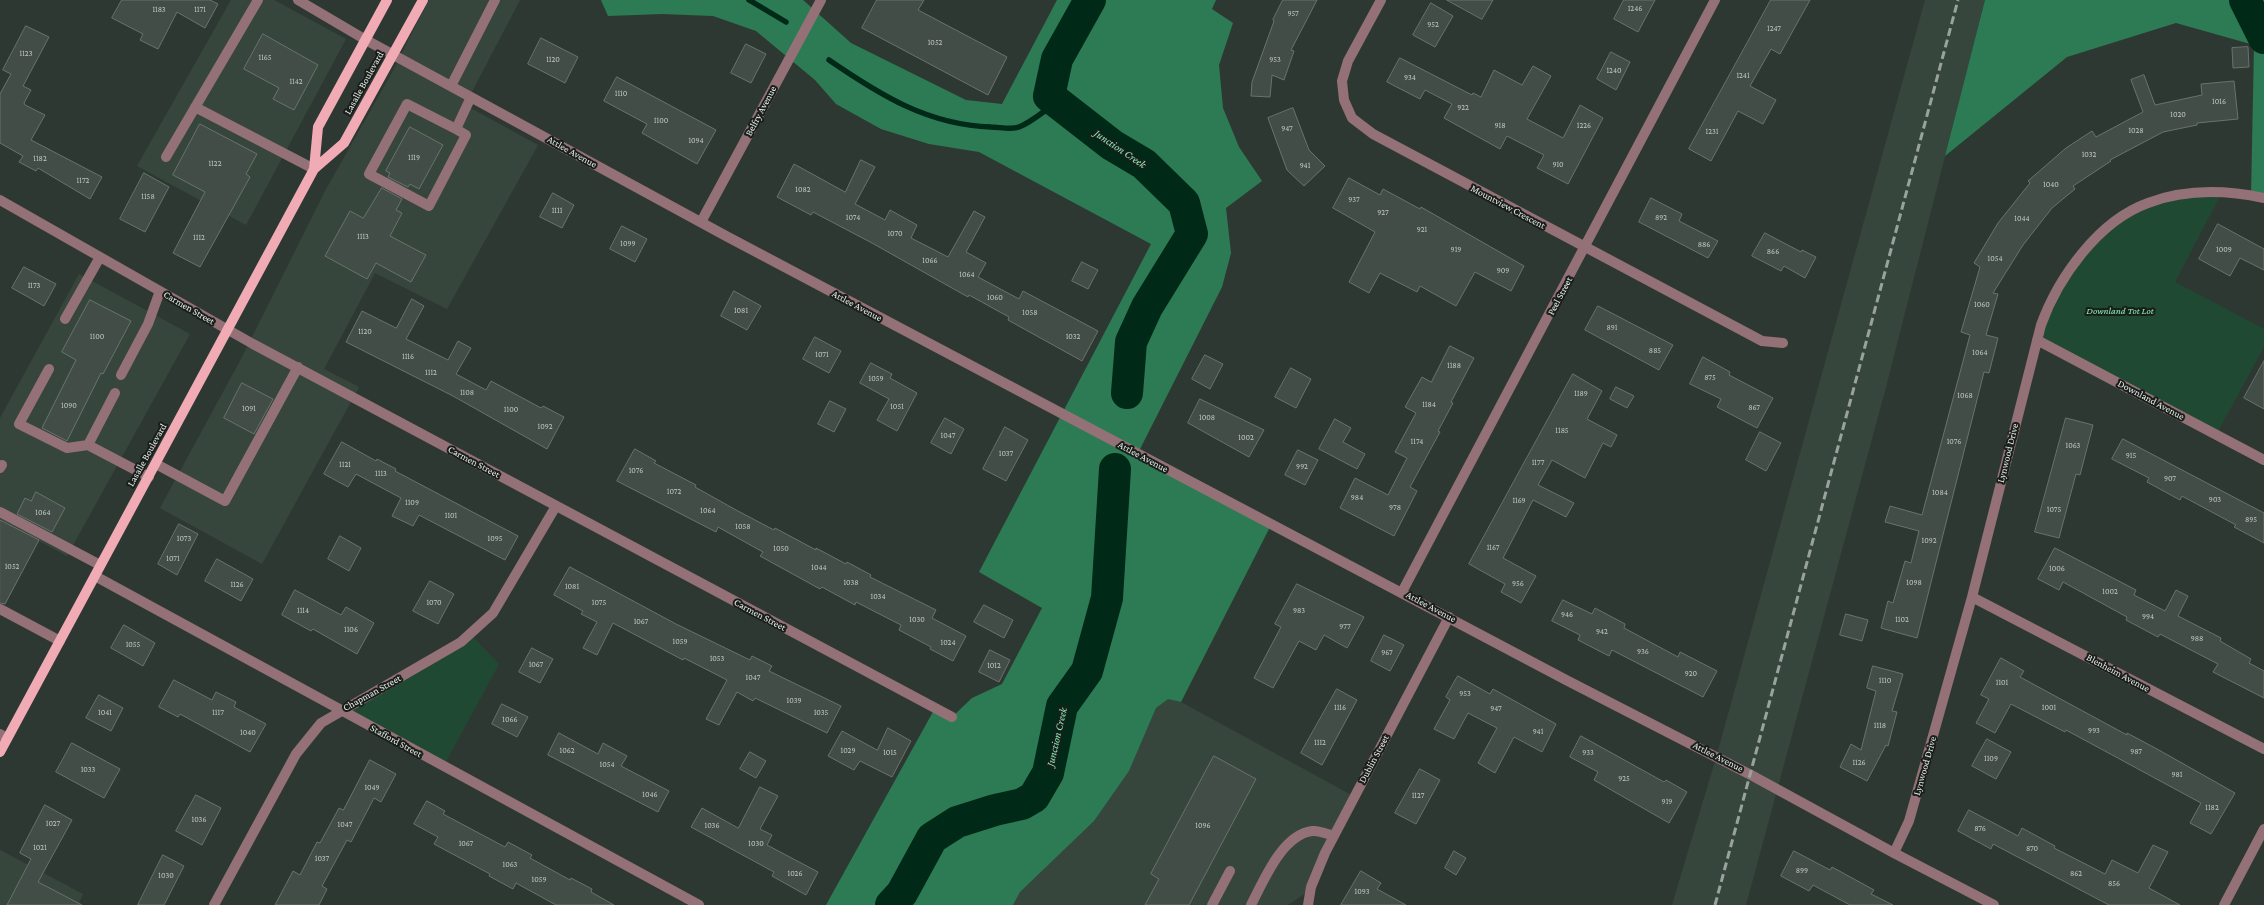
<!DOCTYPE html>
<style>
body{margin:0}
canvas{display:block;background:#2e3832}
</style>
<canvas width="2264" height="905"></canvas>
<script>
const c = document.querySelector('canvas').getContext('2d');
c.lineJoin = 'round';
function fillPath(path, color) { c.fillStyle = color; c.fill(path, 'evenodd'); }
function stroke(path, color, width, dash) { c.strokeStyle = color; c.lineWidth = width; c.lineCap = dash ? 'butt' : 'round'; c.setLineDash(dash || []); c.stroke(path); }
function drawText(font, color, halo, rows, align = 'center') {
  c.font = font + ' "Crimson Pro",serif'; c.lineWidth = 4; c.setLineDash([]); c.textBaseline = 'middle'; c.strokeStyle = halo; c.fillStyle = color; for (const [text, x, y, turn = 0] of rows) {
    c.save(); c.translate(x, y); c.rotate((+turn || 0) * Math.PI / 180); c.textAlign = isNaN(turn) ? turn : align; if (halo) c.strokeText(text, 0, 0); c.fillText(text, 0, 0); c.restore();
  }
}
const built = new Path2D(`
 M231,0H274L346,39L246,225L137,166Z
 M429,0H520L465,105L538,145L447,309L375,273L324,369L359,387L262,564L160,508L241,359L325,191L389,78Z
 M1925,0H1985L1886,387L1746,905H1672L1716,758Z
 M79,274L190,334L67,556L0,520V418Z
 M1168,698L1181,702L1355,797L1313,888L1288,905H1013L1020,892L1094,821L1129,771L1156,708Z
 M0,850L83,894L78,905H0Z`);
const green = new Path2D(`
 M2221,194L2175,282L2264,329V347L2217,433L2040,339L2049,308L2080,259L2125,218L2172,198Z
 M472,636L499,664L444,765L345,711Z`);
const forest = new Path2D(`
 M601,0H803L851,43L966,100L1002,104L1057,0H1216L1212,9L1233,23L1219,65L1223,108L1239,147L1262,181L1226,208L1231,253L1222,287L1137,455L1271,525L1181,702L1168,699L1156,708L1129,771L1094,821L1020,892L1013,905H826L934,710L951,718L972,698L1002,684L1042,608L979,572L1151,244L979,152L929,144L881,129L836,104L815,80L756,31L713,16L662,14L608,16Z
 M1985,0H2264V200L2251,197L2254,45L2176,23L2067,57L1945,156Z`);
const stream = new Path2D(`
 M749,0L786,22
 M829,60C880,95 928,125 991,127C999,127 1012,130 1019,127C1032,122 1045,110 1057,102`);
const river = new Path2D(`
 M1090,0L1057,59L1049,96L1112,145L1144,164L1184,203L1192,234L1147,307L1131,342L1127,393
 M2245,0L2264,38
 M891,905L902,893L932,838L957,822L995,810L1022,804L1034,797L1048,773L1062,706L1087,671L1107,598L1115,469`);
const building = new Path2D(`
 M122,0H210L218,4L205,28L177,12L158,49L140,40L143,34L112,18Z
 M877,0H924L918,10L1007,57L988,95L862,28Z
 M1283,0H1317L1291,50L1294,51L1284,80L1272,75L1270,97L1251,96L1252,82L1274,21L1273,20Z
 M1447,0H1493L1482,19Z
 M1624,0H1655L1638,32L1614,19Z
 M1771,0H1810L1780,54L1771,49L1750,86L1776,100L1763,124L1738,111L1711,161L1689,149Z
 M1431,3L1453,16L1435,47L1413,35Z
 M26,26L49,37L23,86L31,90L24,103L25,105L45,115L31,140L102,177L90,199L38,168L36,171L19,162L23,156L0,143V94L11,74L3,70Z
 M263,34L318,65L294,110L273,99L279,88L244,69Z
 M541,38L578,57L565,83L528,64Z
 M746,44L766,54L751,83L731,73Z
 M2248,47L2249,67L2233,68L2232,48Z
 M1611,52L1630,62L1616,90L1597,79Z
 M1400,58L1472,95L1473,93L1481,97L1494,70L1522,85L1533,66L1551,76L1527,119L1563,138L1580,105L1603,118L1568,184L1537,168L1544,155L1507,136L1500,149L1444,118L1452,104L1425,90L1420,99L1387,82Z
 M2144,75L2155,105L2202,95L2201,84L2234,81L2238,119L2197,123V125L2163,132L2110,160L2111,161L2073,186L2075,189L2052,208L2023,245L1993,293L1998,294L1986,335L1998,338L1989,373L1984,372L1917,638L1881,628L1888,601L1893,603L1905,561L1911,563L1919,531L1885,522L1890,506L1922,515L1970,335L1961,332L1980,267L1974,263L1998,223L2030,183L2028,181L2066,148L2092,131L2096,137L2143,112L2131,80Z
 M617,77L716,130L697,164L642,133L647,124L604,101Z
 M1293,108L1309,150L1325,166L1304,186L1287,170L1268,118Z
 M200,124L257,154L246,174L250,177L200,267L173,253L205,192L173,175Z
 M410,127L443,145L419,189L410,184L408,187L388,177L390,173L386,171Z
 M861,160L875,167L855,204L885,220L890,210L917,225L911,238L948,257L974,211L985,217L966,252L986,263L978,277L1019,299L1023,291L1098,331L1082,361L1008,320L1009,317L969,295L968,297L872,243L813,212L811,215L777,197L794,164L845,192Z
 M144,173L169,187L145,232L120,219Z
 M1349,178L1380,195L1383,189L1420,209L1421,207L1524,266L1511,291L1475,272L1456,306L1420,286L1417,292L1380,273L1369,293L1349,282L1375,232L1333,208Z
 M382,188L402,199L396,210L402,213L390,236L426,255L411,282L376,263L367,279L325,256L350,211L363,218Z
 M553,193L574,205L562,228L540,217Z
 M1651,198L1682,214L1679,221L1718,241L1708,258L1639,222Z
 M2218,224L2264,249V270L2240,258L2230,276L2199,259Z
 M622,226L647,239L635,262L610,249Z
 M1765,233L1801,252L1802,250L1816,257L1805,278L1784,266L1781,271L1752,256Z
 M1082,262L1098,270L1088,289L1072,281Z
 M24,267L56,284L44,306L12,288Z
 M734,291L761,306L747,330L721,316Z
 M412,299L424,306L406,339L448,360L458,341L471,348L456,374L486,390L491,381L541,408L543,406L564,417L547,449L453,396L346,342L362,311L396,328Z
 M90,300L131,321L103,374L101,373L67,441L42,428L76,360L62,352Z
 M1598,306L1673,345L1659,370L1585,330Z
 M815,337L841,351L829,373L803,359Z
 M1450,346L1474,358L1451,402L1453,403L1438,431L1440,432L1410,487L1417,491L1394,536L1340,508L1355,478L1388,495L1407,458L1395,452L1416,413L1405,407L1422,377L1431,382Z
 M1205,355L1223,364L1210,389L1192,379Z
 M1703,357L1730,372L1729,375L1773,398L1757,428L1717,407L1721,399L1690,384Z
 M2264,361V409L2244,398Z
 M871,363L892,374L890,378L917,393L897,431L877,420L889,399L860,383Z
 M1291,368L1311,379L1296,408L1275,397Z
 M1573,374L1602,391L1587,419L1617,435L1611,447L1603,443L1585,478L1552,460L1538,485L1574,503L1566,517L1533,500L1517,531L1503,558L1536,576L1521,603L1501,592L1505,584L1469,564Z
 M242,383L273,399L254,434L224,418Z
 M1616,387L1634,396L1627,408L1610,399Z
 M1200,399L1264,430L1249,457L1188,423Z
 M830,401L846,409L834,432L818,424Z
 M945,418L964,429L951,454L931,443Z
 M2066,418L2093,425L2080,475L2076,474L2059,538L2035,532Z
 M1335,419L1351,428L1343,442L1365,454L1357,469L1319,449Z
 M1005,427L1028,440L1006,481L983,469Z
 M1760,432L1781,443L1766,471L1746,460Z
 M2123,439L2264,513V543L2234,527L2236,525L2182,496L2180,500L2147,482L2149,478L2112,459Z
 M342,442L376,461L377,459L396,469L395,471L518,536L505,560L419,515L413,526L392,516L401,498L356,474L348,487L324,474Z
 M635,449L656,461L654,463L696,485L695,487L736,510L774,530L775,528L816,550V548L846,564L847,562L871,575L870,577L936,610L932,618L966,636L953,661L930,649L931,647L899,630L901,625L856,602L855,605L822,587L820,589L760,556L763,552L718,527L716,532L617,481Z
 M1298,450L1318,460L1305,485L1285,475Z
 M36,492L65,508L52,532L17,514L25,498L31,501Z
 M0,520L39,540L5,604L0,603Z
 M179,524L198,534L177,575L158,564Z
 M340,536L361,548L349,571L328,559Z
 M2055,548L2136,590L2134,595L2165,611L2176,590L2188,596L2178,616L2221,638L2220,641L2251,659L2249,663L2264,671V698L2213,672L2218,664L2160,634L2158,637L2126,620L2127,617L2063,582L2059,590L2038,579Z
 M217,559L253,579L241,601L205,581Z
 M570,567L676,624L750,660L752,656L772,666L769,671L841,706L827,733L755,698L753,701L737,692L719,725L706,719L727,680L684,658L683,660L613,623L597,655L583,648L597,622L581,614L583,611L554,595Z
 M430,581L454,594L438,624L413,611Z
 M1297,584L1364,617L1347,648L1324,635L1316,650L1299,641L1273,688L1254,678L1281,627L1275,624Z
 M295,590L341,615L346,607L374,623L357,654L313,629L311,631L282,615Z
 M1563,600L1592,614L1595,608L1625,624L1624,628L1678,657L1680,652L1717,671L1703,697L1612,650L1609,656L1578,640L1580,635L1552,621Z
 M984,605L1013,620L1004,638L974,622Z
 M1846,614L1868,620L1862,641L1840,635Z
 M124,625L155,643L143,666L111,648Z
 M1384,635L1404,645L1390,671L1371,661Z
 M532,648L553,659L540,683L519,672Z
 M990,650L1010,660L999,682L979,672Z
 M2001,658L2024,671L2020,677L2127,735V733L2157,749L2235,793L2211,834L2190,823L2201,803L2066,730L2065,732L2011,704L1995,733L1976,723L1989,699L1981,695Z
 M1873,666L1903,674L1892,711L1897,712L1888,746L1886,745L1867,781L1840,767L1851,744L1861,750L1876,691L1867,688Z
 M1458,676L1490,694L1493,689L1556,724L1542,752L1514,737L1495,773L1478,763L1497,728L1468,713L1454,739L1434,729L1450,700L1446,697Z
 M174,680L212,700L216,692L236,702L234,707L266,724L250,752L180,714L178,717L159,707Z
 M1337,689L1357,700L1322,765L1301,753Z
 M99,695L123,708L111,731L86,718Z
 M502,704L528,717L517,737L492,724Z
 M888,728L911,741L892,777L860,761L854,770L828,756L842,731L877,750Z
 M559,733L598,754L603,743L627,756L621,766L669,791L658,812L548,755Z
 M1581,736L1664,782L1666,780L1687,792L1669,823L1594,780L1598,772L1570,757Z
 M1987,739L2011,752L1996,779L1972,766Z
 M72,743L120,769L104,798L56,772Z
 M750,752L766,761L756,778L740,769Z
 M1214,756L1256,779L1189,905H1145L1159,879L1151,874Z
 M370,760L396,774L381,802L374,798L351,842L347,840L322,886L327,889L319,905H275L293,871L300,875L317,842L320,843L339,808L343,810Z
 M1420,769L1440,780L1416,824L1395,813Z
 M760,787L778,796L760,829L772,835L767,845L818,872L806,895L772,876L774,872L691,827L702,808L738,828Z
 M196,795L221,808L202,845L176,831Z
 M427,801L445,811L443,814L505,847L508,842L532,855L530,858L570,880L571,878L592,889L591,892L614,905H556L516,883L513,889L489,876L490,874L434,844L438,837L414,824Z
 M45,805L72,820L38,882L82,905H7L31,859L20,853Z
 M1969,810L2018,836L2022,828L2055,846L2054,848L2105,874L2112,860L2138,873L2153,845L2168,852L2149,888L2180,905H2109L1993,844L1991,849L1958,831Z
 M1454,851L1466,858L1456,875L1445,868Z
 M1794,851L1830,870L1832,867L1874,890L1871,894L1893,905H1850L1813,885L1809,891L1781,876Z
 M163,855L184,866L164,905H138Z
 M1361,871L1381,883L1377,889L1406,905H1341Z`);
const minor = new Path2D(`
 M298,0L366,40L726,236L1568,681L1751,775L1894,853L1994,905
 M1381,0L1348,61L1342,81L1344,100L1352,118L1373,134L1762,341L1783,343
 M451,86L495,0
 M195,107L314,169
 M456,129L466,135L429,206L369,174L407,104L456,129L471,97
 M166,157L258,0
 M0,200L253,344L952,717
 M701,222L821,0
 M65,319L100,257
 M2037,340L2264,460
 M49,369L19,424L67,448L88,445
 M121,375L148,324L160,291
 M115,393L88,445L149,477
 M156,464L225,501L298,367
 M0,468L2,465
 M0,512L100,565
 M95,576L699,905
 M1402,592L1715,0
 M1972,597L2264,749
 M0,609L60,641
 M0,734L7,738
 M1894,853L1909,821L1972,597L2041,325C2058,278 2098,221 2148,203C2185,189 2226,190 2264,198
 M214,905L296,754L321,723L461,642L493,613L556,506
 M1212,905L1230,871
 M1251,905C1264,880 1282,835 1312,831C1319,830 1327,834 1334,836
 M1308,905L1311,887L1325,853L1449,617
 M2224,905L2264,829`);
const major = new Path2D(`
 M314,169L318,127L387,0
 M0,752L314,169L344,143L423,0`);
const rail = new Path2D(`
 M1715,905L1958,0`);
const numberNames = [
 ["1246",1635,9],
 ["1183",159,10],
 ["1171",200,10],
 ["957",1293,14],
 ["952",1433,25],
 ["1247",1774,29],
 ["1052",935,43],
 ["1123",26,54],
 ["1165",265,58],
 ["1120",553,60],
 ["953",1275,60],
 ["1240",1614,71],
 ["1241",1743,76],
 ["934",1410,78],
 ["1142",296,82],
 ["1110",621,94],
 ["1016",2219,102],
 ["922",1463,108],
 ["1020",2178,115],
 ["1100",661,121],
 ["918",1500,126],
 ["1226",1584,126],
 ["947",1287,129],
 ["1028",2136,131],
 ["1231",1712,132],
 ["1094",696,141],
 ["1032",2089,155],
 ["1119",414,158],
 ["1182",40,159],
 ["1122",215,164],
 ["910",1558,165],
 ["941",1305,166],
 ["1172",83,181],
 ["1040",2051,185],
 ["1082",803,190],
 ["1158",148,197],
 ["937",1354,200],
 ["1111",557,211],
 ["927",1383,213],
 ["1074",853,218],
 ["892",1661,218],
 ["1044",2022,219],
 ["921",1422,230],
 ["1070",895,234],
 ["1113",363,237],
 ["1112",199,238],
 ["1099",628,244],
 ["886",1704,245],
 ["919",1456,250],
 ["1009",2224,250],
 ["866",1773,252],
 ["1054",1995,259],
 ["1066",930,261],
 ["909",1503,271],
 ["1064",967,275],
 ["1173",34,286],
 ["1060",995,298],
 ["1060",1982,305],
 ["1081",741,311],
 ["1058",1030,313],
 ["891",1612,328],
 ["1120",365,332],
 ["1100",97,337],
 ["1032",1073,337],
 ["885",1655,351],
 ["1064",1980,353],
 ["1071",822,355],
 ["1116",408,357],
 ["1188",1454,366],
 ["1112",431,373],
 ["875",1710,378],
 ["1059",876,379],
 ["1108",467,393],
 ["1189",1581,394],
 ["1068",1965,396],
 ["1184",1429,405],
 ["1090",69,406],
 ["1051",897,407],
 ["867",1754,408],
 ["1091",249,409],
 ["1100",511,410],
 ["1008",1207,418],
 ["1092",545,427],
 ["1185",1562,431],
 ["1047",948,436],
 ["1002",1246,438],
 ["1174",1417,442],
 ["1076",1954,442],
 ["1063",2073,446],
 ["1037",1006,454],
 ["915",2131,456],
 ["1177",1538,463],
 ["1121",345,465],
 ["992",1302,467],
 ["1076",636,471],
 ["1113",381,474],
 ["907",2170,479],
 ["1072",674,492],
 ["1084",1940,493],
 ["984",1357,498],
 ["903",2215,500],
 ["1169",1519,501],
 ["1109",412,503],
 ["978",1395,508],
 ["1075",2054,510],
 ["1064",708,511],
 ["1064",43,513],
 ["1101",451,516],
 ["895",2251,520],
 ["1058",743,527],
 ["1073",184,539],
 ["1095",495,539],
 ["1092",1929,541],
 ["1167",1493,548],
 ["1050",781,549],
 ["1071",173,559],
 ["1052",12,567],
 ["1044",819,568],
 ["1006",2057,569],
 ["1038",851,583],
 ["1098",1914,583],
 ["956",1518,584],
 ["1126",237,585],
 ["1081",572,587],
 ["1002",2110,592],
 ["1034",878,597],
 ["1070",434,603],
 ["1075",599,603],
 ["1114",303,611],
 ["983",1299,611],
 ["946",1567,615],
 ["994",2148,617],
 ["1030",917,620],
 ["1102",1902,620],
 ["1067",641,622],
 ["977",1345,627],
 ["1106",351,630],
 ["942",1602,632],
 ["988",2197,639],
 ["1059",680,642],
 ["1024",948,643],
 ["1055",133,645],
 ["936",1643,652],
 ["967",1387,653],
 ["1053",717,659],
 ["1067",536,665],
 ["1012",994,666],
 ["920",1691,674],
 ["1047",753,678],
 ["1110",1885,681],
 ["1101",2002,683],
 ["953",1465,694],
 ["1039",794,701],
 ["1116",1340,708],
 ["1001",2049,708],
 ["947",1496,709],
 ["1041",105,713],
 ["1117",218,713],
 ["1035",821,713],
 ["1066",510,720],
 ["1118",1880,726],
 ["993",2094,731],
 ["941",1538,732],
 ["1040",248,733],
 ["1112",1320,743],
 ["1062",567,751],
 ["1029",848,751],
 ["987",2136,752],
 ["1015",890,753],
 ["933",1588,753],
 ["1109",1991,759],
 ["1126",1859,763],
 ["1054",607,765],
 ["1033",88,770],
 ["981",2177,775],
 ["925",1624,779],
 ["1049",372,788],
 ["1046",650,795],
 ["1127",1418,796],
 ["919",1667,802],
 ["1182",2212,808],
 ["1036",199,820],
 ["1027",53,824],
 ["1047",345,825],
 ["1036",712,826],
 ["1096",1203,826],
 ["876",1980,829],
 ["1067",466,844],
 ["1030",756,844],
 ["1021",40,848],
 ["870",2032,849],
 ["1037",322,859],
 ["1063",510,865],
 ["899",1802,871],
 ["1026",795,874],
 ["862",2076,874],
 ["1030",166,876],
 ["1059",539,880],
 ["856",2114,884],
 ["1093",1362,892]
];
const streetNames = [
 ["Lasalle Boulevard",364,83,-61],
 ["Belfry Avenue",761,111,-62],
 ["Attlee Avenue",572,152,29],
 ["Mountview Crescent",1508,207,28],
 ["Peel Street",1560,296,-62],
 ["Attlee Avenue",857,306,28],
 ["Carmen Street",189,308,30],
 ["Downland Avenue",2151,400,28],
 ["Lynwood Drive",2008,453,-76],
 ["Lasalle Boulevard",147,455,-61],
 ["Attlee Avenue",1143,457,28],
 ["Carmen Street",474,462,28],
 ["Attlee Avenue",1431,607,28],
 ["Carmen Street",760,615,28],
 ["Blenheim Avenue",2118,673,28],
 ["Chapman Street",372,693,-29],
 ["Stafford Street",396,741,29],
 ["Attlee Avenue",1718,757,27],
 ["Dublin Street",1374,759,-62],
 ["Lynwood Drive",1925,766,-74]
];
const parkNames = [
 ["Downland Tot Lot",2120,311]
];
const waterNames = [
 ["Junction Creek",1120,149,34],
 ["Junction Creek",1057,737,-77]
];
fillPath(built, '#36463c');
fillPath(green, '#204934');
fillPath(forest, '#2d7b54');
stroke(stream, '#002a17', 5.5);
stroke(river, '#002a17', 32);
fillPath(building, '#434d47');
stroke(building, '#68736c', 1);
stroke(minor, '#947176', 10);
stroke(major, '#f1abb5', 10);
stroke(rail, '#9aa29d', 3, [8, 4]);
drawText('8px', '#bec6c1', null, numberNames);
drawText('10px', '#e7eeea', '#1a1e1b', streetNames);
drawText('italic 10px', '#88f2b8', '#1a1e1b', parkNames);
drawText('italic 11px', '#83edb4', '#1a1e1b', waterNames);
</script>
